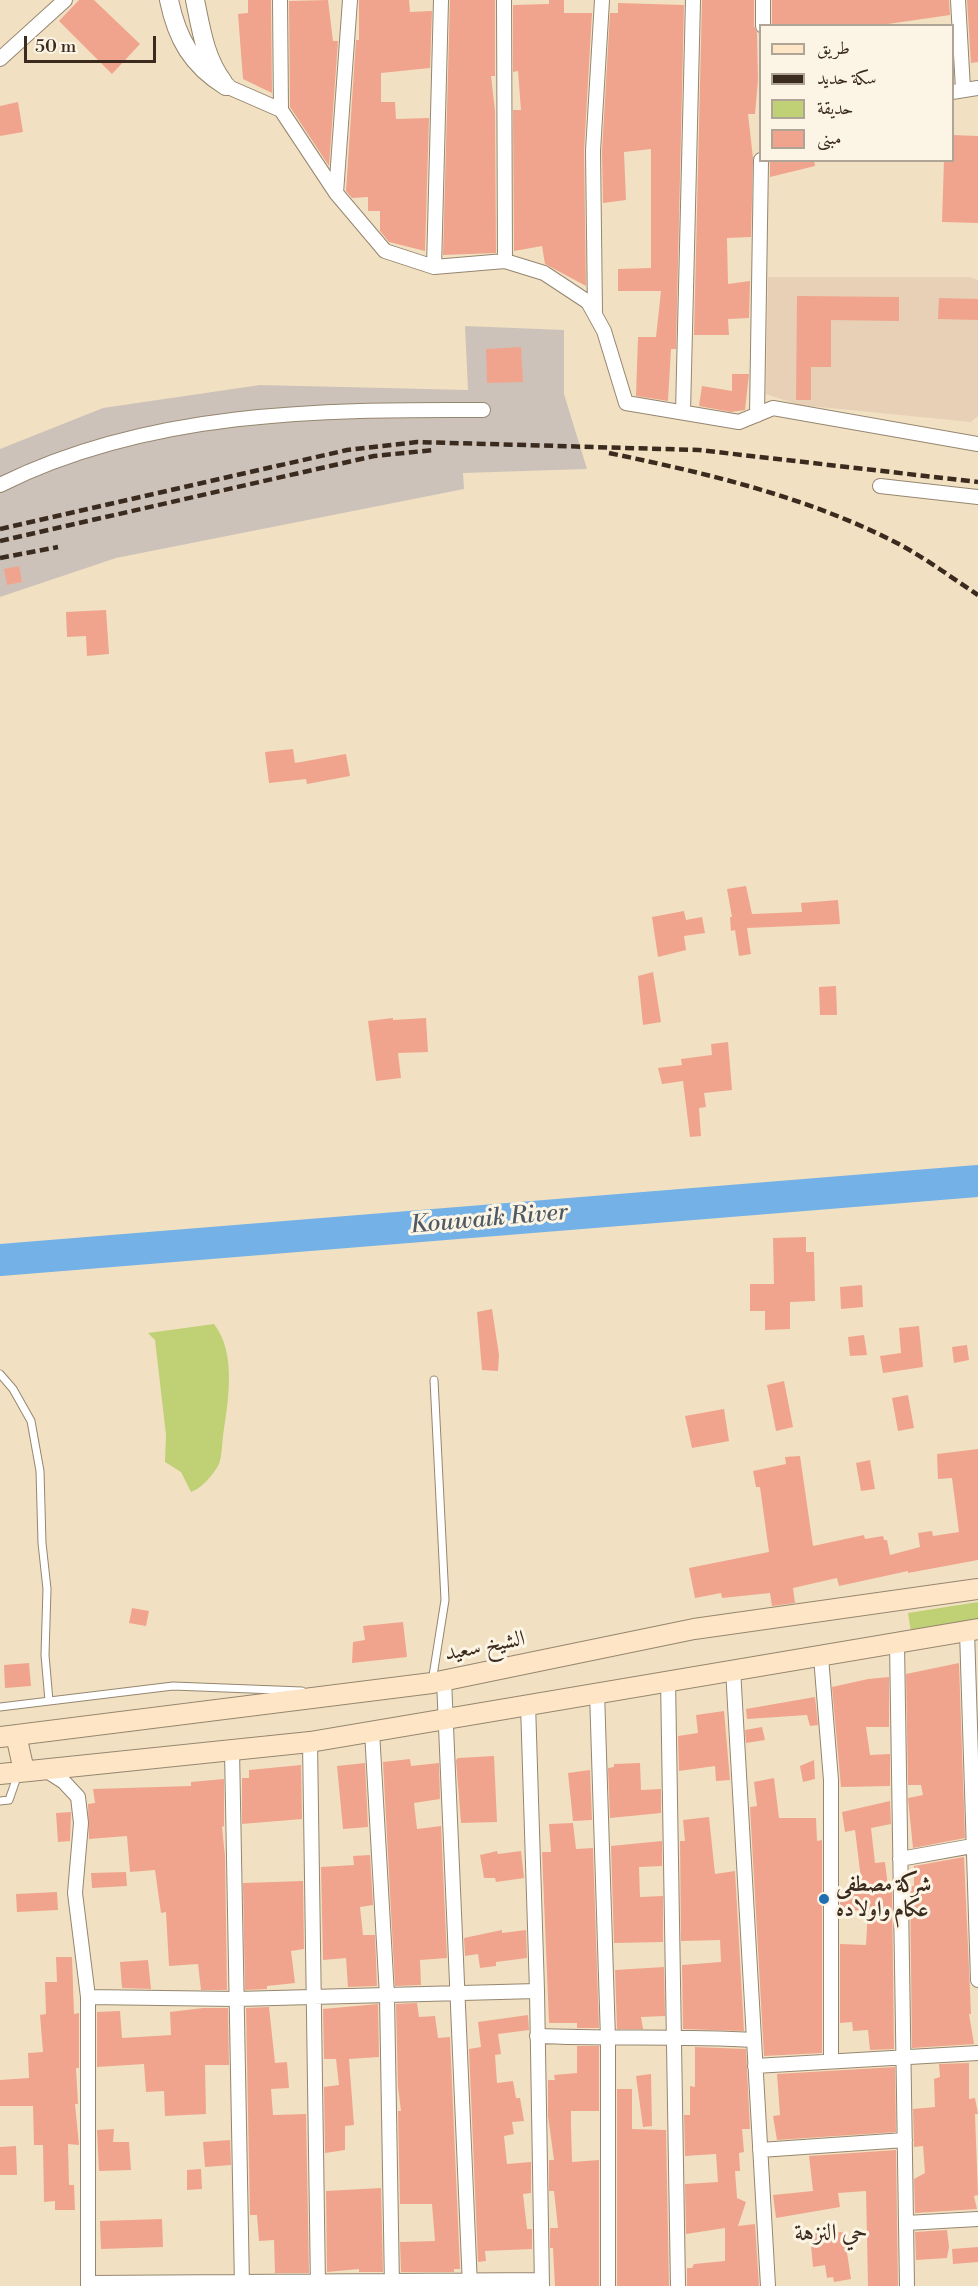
<!DOCTYPE html>
<meta charset="utf-8">
<style>
body{margin:0}
#map{position:relative;width:978px;height:2286px;overflow:hidden;background:#f1e1c2;font-family:"Libre Bodoni",Amiri,serif}
canvas{display:block}
.legend{position:absolute;left:759px;top:24px;width:195px;height:138px;box-sizing:border-box;background:#fcf5e5;border:2px solid #afa495;margin:0;padding:8px 10px;list-style:none;font-size:18px;color:#3b2a1e}
.legend li{display:flex;align-items:center;gap:12px;height:30px}
.legend b{width:30px;border:2px solid #afa495}
.scale{position:absolute;left:24px;top:36px;width:132px;height:27px;box-sizing:border-box;border:3px solid #3b2a1e;border-top:0;padding-left:8px;font-size:18px;line-height:21px;white-space:nowrap;color:#3b2a1e;-webkit-text-stroke:4px #fcf5e5;paint-order:stroke}
</style>
<div id="map">
<canvas width="978" height="2286"></canvas>
<ul class="legend">
<li><b style="height:8px;background:#fde5c5"></b>طريق</li>
<li><b style="height:8px;background:#3b2a1e"></b>سكة حديد</li>
<li><b style="height:16px;background:#bfd174"></b>حديقة</li>
<li><b style="height:16px;background:#f0a48d"></b>مبنى</li>
</ul>
<div class="scale">50 m</div>
</div>
<script>
const c = document.querySelector('canvas').getContext('2d');
c.lineJoin = 'round';
function fillPath(path, color) { c.fillStyle = color; c.fill(path, 'evenodd'); }
function stroke(path, color, width, dash) { c.strokeStyle = color; c.lineWidth = width; c.lineCap = dash ? 'butt' : 'round'; c.setLineDash(dash || []); c.stroke(path); }
function drawText(font, color, halo, rows, align = 'center') {
  c.font = font + ' "Libre Bodoni",Amiri,serif'; c.lineWidth = 6; c.setLineDash([]); c.textBaseline = 'middle'; c.strokeStyle = halo; c.fillStyle = color; for (const [text, x, y, turn = 0] of rows) {
    c.save(); c.translate(x, y); c.rotate((+turn || 0) * Math.PI / 180); c.textAlign = isNaN(turn) ? turn : align; if (halo) c.strokeText(text, 0, 0); c.fillText(text, 0, 0); c.restore();
  }
}
const built = new Path2D(`
 M768,277H969L978,280V416L971,422L799,405L766,394Z`);
const industrial = new Path2D(`
 M465,326L564,330V394L587,469L463,473L464,489L116,558L0,597V449L103,408L260,385L468,390Z`);
const green = new Path2D(`
 M214,1324C237,1353 228,1402 223,1436C222,1444 222,1456 219,1464C214,1474 201,1489 191,1492L181,1472L165,1462L166,1435L155,1340L148,1333Z
 M978,1602V1620L911,1632L908,1613Z`);
const river = new Path2D(`
 M0,1260L978,1181`);
const building = new Path2D(`
 M79,0H94L140,44L112,74L59,21Z
 M248,0H271L272,93L243,79L238,14L248,13Z
 M328,0L333,41H338L329,166L290,107L289,1Z
 M359,0H409L410,12L432,11L430,68L381,73V102H395L396,119L429,118L425,251L389,242L380,231V211H368V197L352,198L346,191L356,40H359Z
 M450,0H495V76H491L495,111L496,253L443,255Z
 M549,0H564V13H592L584,151L586,286L545,264L542,246L514,251L513,110H521L518,71L513,72V5L549,4Z
 M702,0H754V26L757,32L758,80L755,114H748L753,158L751,237L727,238L728,284L750,281L749,318L728,319L729,335H694Z
 M772,0H949L950,15L874,26H772Z
 M967,0H978V62L971,63Z
 M618,3L684,5L676,349H671L668,401L636,396L638,337H656L661,291H618V269L651,268V149L624,152L626,200L603,203L602,151L610,13H618Z
 M18,102L23,132L0,136V106Z
 M952,135L978,136V223L942,222L944,160H952Z
 M770,160H814L815,166L770,177Z
 M797,296L899,297V321L831,320V367H811V400H796Z
 M939,298L978,299V320L938,319Z
 M521,347L523,382L487,383L486,349Z
 M732,374H749L745,410L731,412L699,406L702,386L732,391Z
 M19,566L22,582L7,585L4,569Z
 M106,610L109,654L87,656L86,636L67,637L66,612Z
 M293,749L295,763L346,754L350,776L307,784L306,779L269,783L265,752Z
 M746,886L752,914L802,912L801,903L838,900L840,924L747,928L751,954L739,956L735,930L731,931L730,917H732L727,889Z
 M684,911L686,920L702,917L705,933L684,936L686,950L658,957L652,917Z
 M653,972L661,1022L643,1025L638,976Z
 M836,986L837,1015H820L819,987Z
 M393,1018V1020L426,1018L428,1052L398,1053L401,1078L376,1081L368,1021Z
 M728,1042L732,1090L704,1093L706,1107L699,1108L701,1136L690,1137L683,1081L662,1084L658,1068L682,1065L681,1059L712,1055L711,1044Z
 M806,1237V1252H814L815,1301L790,1302V1329L765,1330V1311H750V1284H774L773,1238Z
 M862,1285L863,1307L841,1309L840,1287Z
 M492,1309L499,1355L498,1371L482,1370L477,1312Z
 M919,1326L923,1367L883,1373L880,1356L901,1353L899,1328Z
 M864,1335L867,1355L850,1356L848,1337Z
 M967,1345L969,1360L954,1363L952,1347Z
 M784,1381L793,1427L776,1431L767,1385Z
 M908,1395L914,1428L898,1431L892,1398Z
 M724,1409L729,1441L692,1448L685,1416Z
 M978,1449V1560L908,1573V1571L839,1586L837,1578L793,1588L795,1603L772,1606L770,1593L722,1598L721,1593L695,1598L689,1568L769,1552L760,1487H756L753,1471L786,1464L785,1457L800,1456L813,1546L864,1535L865,1539L883,1536L884,1540H887L890,1555L920,1547L918,1533L932,1531L933,1536L959,1532L952,1478L938,1479L937,1454Z
 M870,1460L875,1489L861,1491L856,1463Z
 M132,1608L149,1611L146,1626L129,1623Z
 M403,1622L407,1657L352,1663L353,1642L365,1640L363,1626Z
 M29,1663L31,1686L5,1688L4,1665Z
 M959,1663L965,1838L913,1848L908,1798L923,1795L921,1785H908L906,1674Z
 M889,1677V1727H866L870,1755L890,1754V1786L841,1787L832,1687L868,1679Z
 M815,1697L818,1725L810,1726L807,1715L747,1719L746,1709Z
 M724,1711L730,1780L716,1781L715,1766L679,1771L678,1736L698,1733L696,1715Z
 M762,1727L765,1740L746,1743L745,1730Z
 M494,1756L497,1822L461,1823L456,1760L458,1758Z
 M410,1759L411,1766L439,1763L440,1799L414,1803L417,1829L441,1826L447,1958L420,1960L421,1985L395,1986L383,1762Z
 M814,1760L815,1779L803,1782L800,1766Z
 M365,1763L368,1827L343,1829L337,1766Z
 M640,1763L641,1790L661,1789V1813L610,1818L608,1768L614,1767V1764Z
 M301,1765L302,1819L242,1824V1778H249V1770Z
 M590,1770L592,1820L573,1821L568,1773Z
 M774,1778L779,1818H816L817,1841L822,1840V2053L764,2056L750,1807L757,1806L754,1782Z
 M224,1779V1826L222,1827L225,1856L227,1990H201L198,1964L169,1966L166,1912L161,1913L155,1870L130,1872L127,1836L89,1839L88,1804L95,1803L93,1789L191,1786V1782Z
 M890,1801L891,1824L871,1828L875,1863L885,1862L888,1887L892,1886L894,2049L870,2050L868,2030L853,2031L852,2022L840,2023V1944L866,1945L868,1908L840,1914V1890L862,1887L855,1830L845,1832L842,1812Z
 M71,1812L70,1841L58,1842L56,1813Z
 M709,1817L715,1874L735,1871L744,2031L683,2029L682,1965L721,1962L720,1940L681,1941L680,1841H685L683,1820Z
 M573,1823L576,1849L593,1848L599,2028H577V2023H549L542,1852H551L549,1824Z
 M662,1841V1866L639,1867L640,1897L663,1896V1942L614,1943L611,1846Z
 M497,1851L498,1854L521,1851L524,1878L496,1882L495,1878H484L480,1855Z
 M370,1855L373,1905L360,1907L363,1935H375L377,1986L348,1987L346,1958L323,1960L321,1867L354,1865L353,1856Z
 M964,1857L971,2014H969L974,2044L912,2048L910,1886H914V1866Z
 M126,1872L127,1886L92,1888L91,1873Z
 M303,1881L304,1949L291,1951L295,1983L267,1986V1989L245,1990L243,1883Z
 M57,1892L58,1910L17,1912L16,1894Z
 M502,1930V1933L526,1930L527,1958L496,1962V1966L480,1968L478,1954L465,1956L464,1938Z
 M56,1957H72L74,2014L79,2013V2068H76L78,2104H75L79,2145L68,2144L69,2185H74L75,2210H55V2201L44,2202L43,2145H34L33,2106H0V2080L29,2078L28,2053L43,2052L40,2015L46,2014L45,1982H57Z
 M148,1960L151,1989L122,1988L120,1962Z
 M664,1967L665,2016L641,2017L643,2029H617L615,1970Z
 M417,2003L419,2017L435,2016L438,2038L450,2037L460,2269H454V2272H401L400,2242L435,2241L432,2204H400L398,2111H401L398,2087L396,2004Z
 M378,2004L379,2057L349,2059L354,2125L345,2126V2150L325,2153L324,2087L339,2085L336,2059H324L323,2009Z
 M269,2007L275,2063L287,2062L289,2088L271,2089L273,2115L306,2114L309,2273H275L274,2240L259,2241L257,2215H250L246,2008Z
 M203,2008H228L229,2065H205L206,2114L165,2116L164,2091L146,2092L144,2064L97,2067V2012L120,2011L122,2038L171,2035L170,2012Z
 M528,2015L529,2030L498,2034L501,2054L495,2055L497,2083L513,2081L516,2098H520L524,2121L512,2122L514,2134L504,2136L507,2164L531,2162V2193L523,2194L527,2229H532V2249L485,2251L486,2261L478,2262L469,2049L481,2047L478,2022Z
 M577,2046H599V2111H571V2125L572,2162L599,2160V2286H555L553,2248H550V2228H558L554,2191H549V2160H554L548,2116V2080H555L554,2075L577,2073Z
 M695,2047L746,2049L750,2129H742L744,2152L739,2153L740,2171H735L737,2198L746,2202L738,2226L755,2224L759,2286H687V2268H692L694,2264L725,2261V2228L686,2234L685,2184L718,2182L716,2154L685,2156L684,2115H690V2086L695,2087Z
 M969,2063V2099L975,2098L978,2114H975L978,2195L974,2196L977,2209L915,2213L914,2179L925,2173L923,2146L914,2147L913,2109L935,2107L934,2079L940,2077L939,2064Z
 M895,2067L896,2132L777,2140L773,2116L780,2115L777,2074Z
 M651,2074L652,2126L643,2127L636,2076Z
 M617,2089H632V2129L666,2130L669,2286H617Z
 M114,2129L113,2142H129L131,2170L99,2171L97,2130Z
 M230,2140L231,2165L205,2167L203,2142Z
 M16,2146L17,2175H0V2147Z
 M896,2150L898,2286H868L866,2191L838,2193L840,2207L776,2218L773,2195L813,2191L809,2156Z
 M201,2169L202,2189L187,2190V2170Z
 M381,2188L383,2272H359V2269L327,2272L326,2191Z
 M162,2219L163,2247L101,2249L100,2221Z
 M947,2230L949,2247L947,2258L916,2260L915,2232Z
 M844,2232L851,2279L834,2282L833,2277L827,2278L825,2265L813,2267L810,2234Z
 M978,2247V2262L953,2264L952,2249Z`);
const service = new Path2D(`
 M0,1374L13,1389L31,1421L40,1471L42,1543L47,1589L45,1655L49,1701
 M432,1682L445,1600L434,1380
 M0,1707L173,1686L302,1691
 M0,1801L9,1800L18,1774`);
const minor = new Path2D(`
 M280,0L281,110
 M504,0L505,261
 M958,0L963,89
 M763,26V0
 M0,59L65,0
 M226,86L281,110L336,193L385,251L434,267L505,261L544,273L588,302L604,331L626,403L739,422L773,408L978,444
 M952,92L978,88
 M336,193L350,0
 M434,267L441,0
 M595,313L593,151L602,0
 M683,412L693,0
 M757,415L761,160
 M0,485C148,411 321,409 483,410
 M880,486L978,497
 M967,1631L978,1980
 M897,1643L907,2286
 M821,1657L831,1780V2060
 M733,1669L768,2286
 M668,1679L678,2286
 M444,1680L470,2286
 M597,1692L608,2039V2286
 M528,1704L537,1991L542,2286
 M372,1731L387,1996L392,2286
 M310,1742L318,2286
 M232,1750L242,2286
 M44,1769L64,1782L78,1797L81,1823L75,1893L88,1997V2286
 M900,1859L978,1845
 M88,1997L237,1999L537,1991
 M537,2036C610,2039 682,2036 754,2040
 M755,2066L978,2053
 M760,2150L905,2140
 M906,2223L978,2219
 M88,2283L542,2280`);
const tertiary = new Path2D(`
 M169,0C177,39 192,65 226,86
 M195,0C201,29 205,58 223,82`);
const secondary = new Path2D(`
 M16,1735L24,1771
 M0,1737L432,1683L694,1629L978,1589
 M0,1774L310,1742L978,1629`);
const rail = new Path2D(`
 M609,453C705,473 800,495 889,539C920,554 949,576 978,595
 M0,529L347,450L417,442L699,450L978,482
 M0,541L374,456L434,450
 M0,558L58,547`);
const markers = [
 [824,1899,6,"#1f6fb2"]
];
const streetNames = [
 ["الشيخ سعيد",485,1647,-11]
];
const poiNames = [
 ["شركة مصطفى",836,1886],
 ["عكام واولاده",836,1911]
];
const waterNames = [
 ["Kouwaik River",489,1220,-5]
];
const neighbourhoodNames = [
 ["حي النزهة",831,2234]
];
fillPath(built, '#e7d0b5');
fillPath(industrial, '#ccc2b9');
fillPath(green, '#bfd174');
stroke(river, '#73b1e6', 32);
fillPath(building, '#f0a48d');
stroke(service, '#968670', 9);
stroke(minor, '#968670', 16);
stroke(tertiary, '#968670', 20);
stroke(secondary, '#968670', 22);
stroke(service, '#fff', 7);
stroke(minor, '#fff', 14);
stroke(tertiary, '#fff', 18);
stroke(secondary, '#fde5c5', 20);
stroke(rail, '#3b2a1e', 4.5, [9, 4.5]);
for (const [x, y, r, color] of markers) { const dot = new Path2D(); dot.arc(x, y, r, 0, 2 * Math.PI); c.fillStyle = color; c.fill(dot); stroke(dot, '#fcf5e5', 2); }
drawText('22px', '#3b2a1e', '#fcf5e5', streetNames);
drawText('bold 22px', '#3b2a1e', '#fcf5e5', poiNames, 'left');
drawText('italic 24px', '#4f5964', '#fcf5e5', waterNames);
drawText('24px', '#3b2a1e', '#fcf5e5', neighbourhoodNames);
</script>
